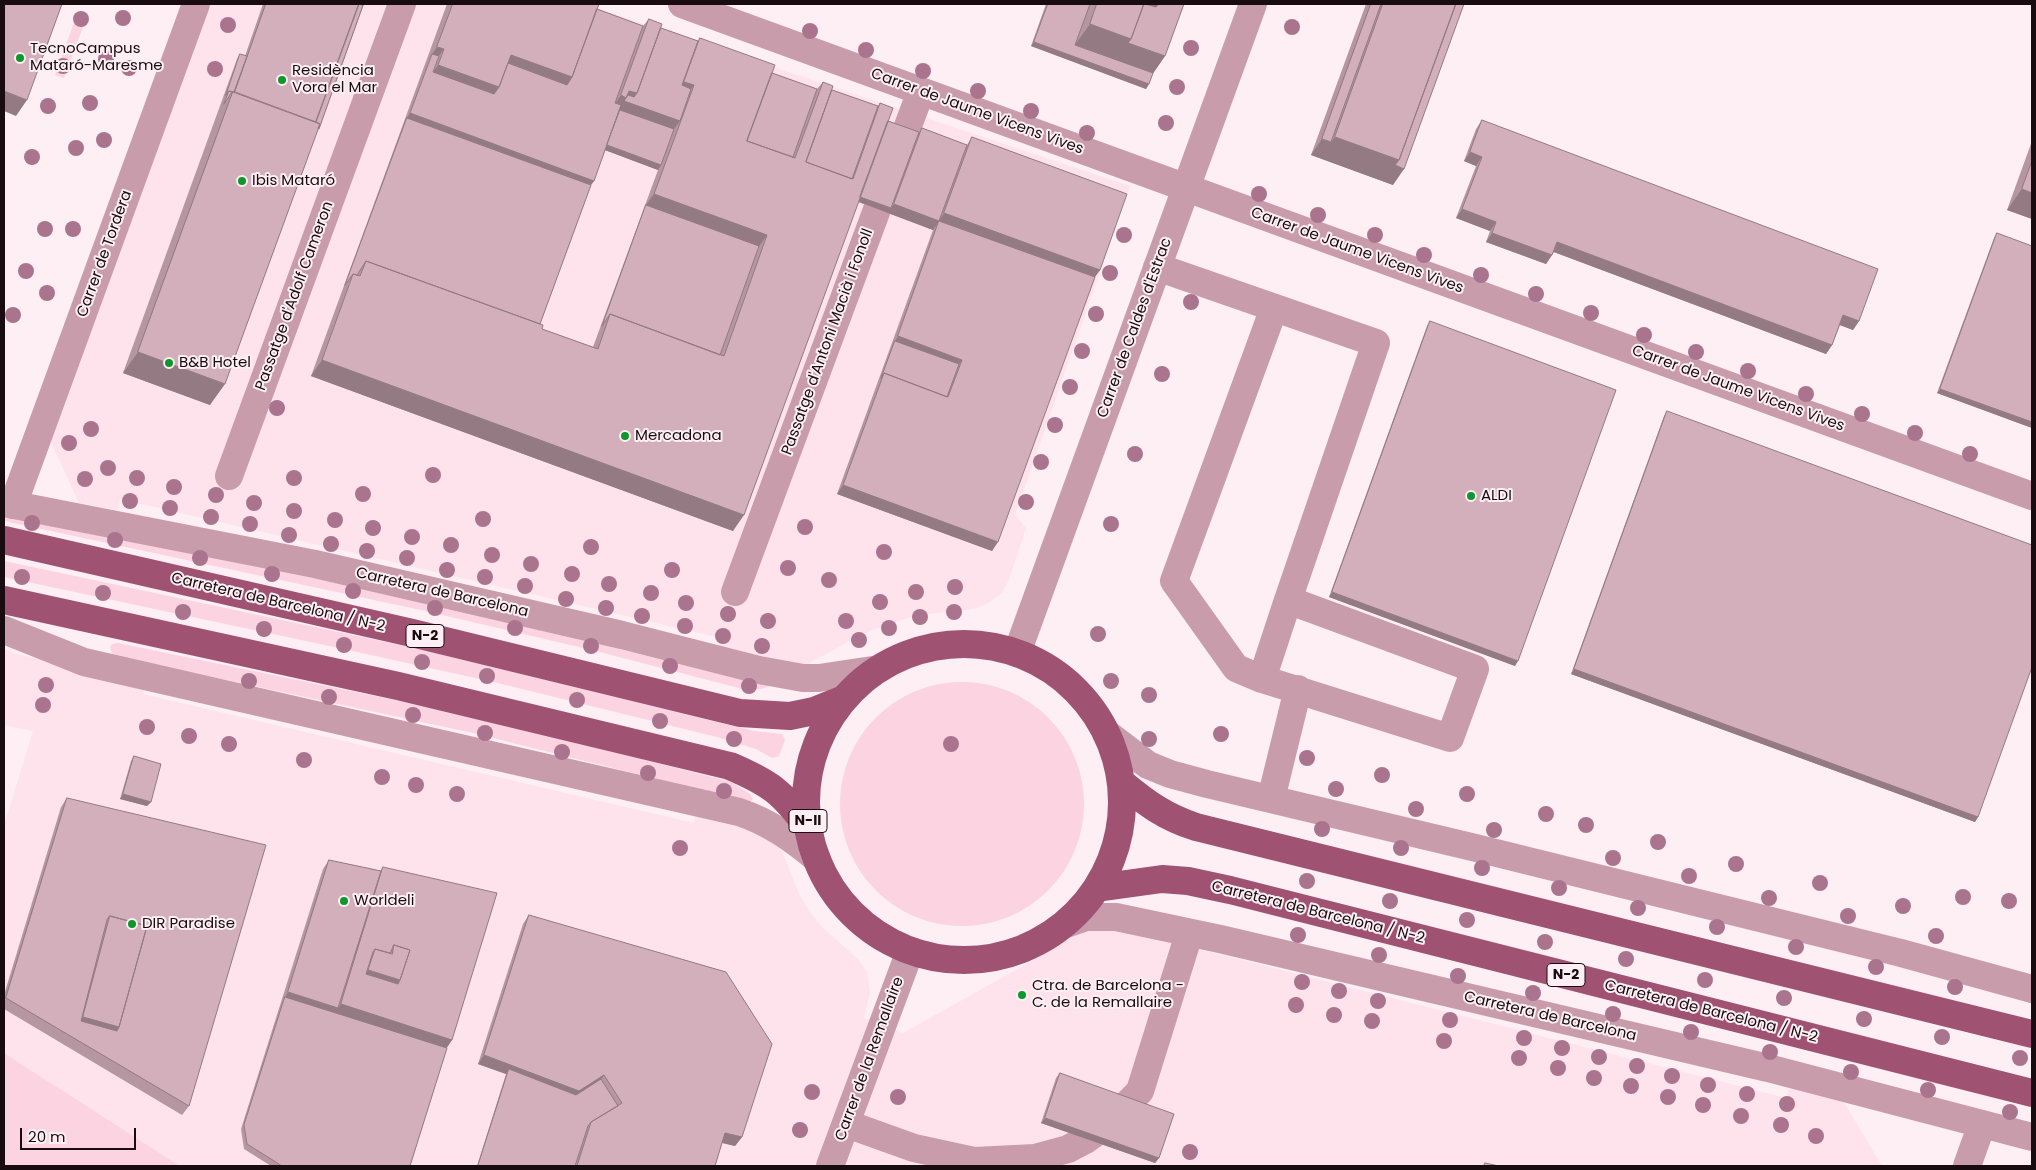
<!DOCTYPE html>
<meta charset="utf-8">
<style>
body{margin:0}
#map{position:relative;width:2036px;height:1170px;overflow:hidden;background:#fdeff3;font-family:Poppins,sans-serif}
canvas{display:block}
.frame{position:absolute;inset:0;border:5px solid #180c10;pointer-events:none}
.scale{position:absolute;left:20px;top:1128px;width:116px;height:22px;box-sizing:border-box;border:2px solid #180c10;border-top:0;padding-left:6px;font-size:15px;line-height:18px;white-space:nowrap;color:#180c10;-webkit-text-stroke:4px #fdeff3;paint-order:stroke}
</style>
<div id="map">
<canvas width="2036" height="1170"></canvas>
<div class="frame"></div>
<div class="scale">20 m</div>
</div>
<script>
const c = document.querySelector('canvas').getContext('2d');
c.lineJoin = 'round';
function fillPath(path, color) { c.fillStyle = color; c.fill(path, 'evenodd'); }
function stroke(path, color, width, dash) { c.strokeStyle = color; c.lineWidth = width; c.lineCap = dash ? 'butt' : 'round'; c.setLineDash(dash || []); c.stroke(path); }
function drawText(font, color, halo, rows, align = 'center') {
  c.font = font + ' Poppins,sans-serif'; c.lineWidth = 4; c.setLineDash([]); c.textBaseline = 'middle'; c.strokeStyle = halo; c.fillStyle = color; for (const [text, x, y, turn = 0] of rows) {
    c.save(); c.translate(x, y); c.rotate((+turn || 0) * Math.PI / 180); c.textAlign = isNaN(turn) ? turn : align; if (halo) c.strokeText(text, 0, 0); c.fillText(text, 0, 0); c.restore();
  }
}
const built = new Path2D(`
 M204,4H584L1130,186L1015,515L1026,528L1009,579L1002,593L987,604L974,609L919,615L891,623L863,634L807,664H789L718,649L721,638L120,499L118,510L79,503L47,434Z
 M4,649L17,654L147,682L143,694L694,823L697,809L778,841L799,894L809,911L822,927L859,960L867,972L870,993L864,1018L903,1033L1032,961L1061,942L1076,929L1092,922L1786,1098L1791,1082L1838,1092L1882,1166H180L4,1053V825L33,731L4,725Z`);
const green = new Path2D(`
 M78,12L87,16L64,78L55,75Z
 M4,506L776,683C763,690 753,691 739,688L592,650L421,610L4,521Z
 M4,561L423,650L754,731L782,734L785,740L779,756L772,758L756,749L717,737L498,683L339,648L4,577Z
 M118,643L399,701L561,738L731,782L750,794L753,799L749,802L473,733L115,656L112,654L110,647L112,644Z
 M840 804a122 122 0 1 1 244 0a122 122 0 1 1-244 0Z
 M4,1053L180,1166H4Z`);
const minor = new Path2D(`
 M682,4L2032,496
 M1157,267L1376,343L1288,600L1475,669L1450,738L1262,679L1236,668L1174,581L1274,308
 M229,476L402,4
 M4,503L315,564L622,635L759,670L803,678H819L879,669
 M13,505L196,4
 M735,592L921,91
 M4,630L84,662L739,812C769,822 793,839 817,859
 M1017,653L1253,4
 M1262,679L1288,600
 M1106,733L1148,765L1170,774L1207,784L1476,848L1901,953L2032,989
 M1271,799L1298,689
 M1066,924L1086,917H1116L1220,939L1768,1068L2032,1137
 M847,1124L914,1148L974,1161L1035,1158L1068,1149L1087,1139L1109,1123L1140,1091L1189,934
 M830,1166L910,951
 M1967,1166L1982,1124`);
const major = new Path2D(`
 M4,540L412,633L740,713L790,716L814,711L844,699
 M4,600L398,686L730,766C770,783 782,792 808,827
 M806 802a158 158 0 1 1 316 0a158 158 0 1 1-316 0Z
 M1122,783C1146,803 1165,817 1196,827L2032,1034
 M1097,888L1162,879L1188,881L1230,890L2032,1093`);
const trees = [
 [123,18],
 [81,19],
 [228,25],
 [1292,27],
 [810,31],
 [1191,48],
 [866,50],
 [106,59],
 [63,66],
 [129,68],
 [215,69],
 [923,71],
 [1177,87],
 [978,91],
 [90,103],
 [48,106],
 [1031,111],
 [1166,123],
 [1087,133],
 [104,140],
 [76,148],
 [32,157],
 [1259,194],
 [1318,215],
 [45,229],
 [73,229],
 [1124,235],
 [1375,235],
 [1424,255],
 [26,271],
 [1110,273],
 [1481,275],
 [47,293],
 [1536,294],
 [1191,302],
 [1591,313],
 [1096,314],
 [13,315],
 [1644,335],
 [1082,351],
 [1696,352],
 [1748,371],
 [1162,374],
 [1070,387],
 [1806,394],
 [277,408],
 [1862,414],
 [1055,425],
 [91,429],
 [1915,433],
 [69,443],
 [1135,454],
 [1970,454],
 [1041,462],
 [108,468],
 [433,475],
 [137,478],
 [294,478],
 [85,479],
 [174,487],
 [363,494],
 [216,495],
 [130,501],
 [1026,502],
 [254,503],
 [170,508],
 [294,511],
 [211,517],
 [483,519],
 [335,520],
 [32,523],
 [250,524],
 [1111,524],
 [805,527],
 [373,528],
 [289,535],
 [412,537],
 [115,540],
 [331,544],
 [451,545],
 [591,547],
 [367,551],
 [884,552],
 [492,555],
 [200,558],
 [407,558],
 [531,564],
 [788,568],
 [447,570],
 [672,570],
 [272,574],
 [572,574],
 [22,577],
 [485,577],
 [829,580],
 [609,584],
 [525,586],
 [955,587],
 [353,591],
 [916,592],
 [103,593],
 [651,593],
 [566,599],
 [880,602],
 [686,603],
 [435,608],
 [606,608],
 [183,612],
 [954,612],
 [728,614],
 [642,616],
 [920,617],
 [768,621],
 [846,621],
 [685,626],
 [515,628],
 [889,628],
 [264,629],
 [1098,634],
 [723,636],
 [859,640],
 [344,645],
 [591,646],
 [762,646],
 [422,662],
 [670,666],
 [487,676],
 [249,681],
 [1111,681],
 [46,685],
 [749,686],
 [1149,695],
 [329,697],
 [577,700],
 [43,705],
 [413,715],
 [660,721],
 [147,727],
 [485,733],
 [1221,734],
 [189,736],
 [734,739],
 [1149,739],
 [229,744],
 [951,744],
 [562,752],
 [1307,758],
 [304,760],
 [648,773],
 [1382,775],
 [382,777],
 [416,785],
 [1336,789],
 [724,791],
 [457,794],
 [1467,794],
 [1416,809],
 [1546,814],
 [1586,825],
 [1322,829],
 [1494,830],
 [1658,842],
 [680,848],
 [1401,848],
 [1613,858],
 [1736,864],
 [1482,868],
 [1689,876],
 [1307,881],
 [1820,883],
 [1559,888],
 [1963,897],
 [1769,898],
 [1390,901],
 [2009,901],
 [1903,906],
 [1638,908],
 [1848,916],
 [1467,920],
 [1717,927],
 [1298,935],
 [1936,936],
 [1545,942],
 [1796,947],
 [1379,955],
 [1626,959],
 [1876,967],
 [1458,976],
 [1705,980],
 [1302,982],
 [1955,987],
 [1339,991],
 [1533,993],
 [1784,998],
 [1378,1001],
 [1296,1005],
 [1613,1014],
 [1334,1015],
 [1864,1019],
 [1450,1020],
 [1372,1021],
 [1691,1032],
 [1942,1037],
 [1524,1038],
 [1444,1041],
 [1562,1048],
 [1770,1052],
 [1599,1057],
 [1519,1058],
 [2020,1058],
 [1637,1066],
 [1558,1068],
 [1851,1072],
 [1672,1076],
 [1594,1078],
 [1708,1085],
 [1631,1086],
 [1928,1090],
 [812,1092],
 [1747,1094],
 [898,1097],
 [1668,1097],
 [1787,1104],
 [1703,1105],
 [2010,1112],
 [1741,1116],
 [1781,1125],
 [800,1130],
 [1816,1136],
 [1190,1152]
];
const wall = new Path2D(`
 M263,4H364L319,129L317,131L210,405L123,373L237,59L240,54L245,56Z
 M447,4H599L597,9L643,26L649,19L661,28L698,41L700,38L772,73L817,89L823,82L832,90L878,106L880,103L888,121L919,132L922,128L967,145L972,137L1100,270L1095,277L992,551L837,494L933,230L858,202L733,531L311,376ZM605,150L658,170L593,347L542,329L540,324L591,185L594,181Z
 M1046,4H1184L1165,56L1153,73L1149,84L1146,89L1031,46Z
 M1366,4H1464L1393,185L1311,155Z
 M1482,120L1859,321L1853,330L1840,325L1832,345L1826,354L1554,252L1546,264L1486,242L1490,231L1456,218L1476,166L1464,161L1476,129Z
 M2032,141V219L2007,210Z
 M1997,233L2032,428L1937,393L1994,238Z
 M1430,321L1515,666L1329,597L1427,326Z
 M1667,411L1978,817L1975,822L1571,674L1664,416Z
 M134,756L151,802L147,806L120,799L131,761Z
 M67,798L189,1106L182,1115L4,1009V995L61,807Z
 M329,860L381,871L383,867L452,1040L447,1048L410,1166H271L244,1149L241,1129L323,869Z
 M529,915L742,1137L735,1146L722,1143L715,1166H477L506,1074L478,1064L523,924Z
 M1060,1073L1159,1158L1155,1163L1041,1123L1056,1078Z`);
const shadedWall = new Path2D(`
 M1143,4H1170L1141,29Z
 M1090,24L1131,39L1165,56L1150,78L1072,49Z
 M1034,42L1149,84L1146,89L1031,46Z
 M437,47L444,49L432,65V54L426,63Z
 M511,55L572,77L561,94L502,72Z
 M438,65L499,87L488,103L427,81Z
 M684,82L694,85L682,102L673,98Z
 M4,91L27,100L16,116L4,111Z
 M629,91L637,93L680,121L671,133L609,112L621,95Z
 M410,113L594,181L587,190L407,118L404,122Z
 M1335,137L1399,160L1404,169L1393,185L1311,155L1322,139L1331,142Z
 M605,145L661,165L658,170L602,149Z
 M1470,152L1482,157L1476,166L1464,161Z
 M2022,189L2032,193V219L2007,210Z
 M654,194L767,235L756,251L646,205Z
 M857,196L891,208L894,204L939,221L944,213L1100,270L1088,286L939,221L933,230L854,200Z
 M1462,209L1496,222L1490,231L1456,218Z
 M1492,233L1552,255L1546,264L1486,242Z
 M1557,242L1832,345L1826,354L1551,251Z
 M1843,315L1859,321L1853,330L1837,324Z
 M898,336L962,360L956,369L895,341Z
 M138,352L225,384L210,405L123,373Z
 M322,360L744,515L733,531L311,376Z
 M1940,389L2032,422V428L1937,393Z
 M843,485L998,542L992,551L837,494Z
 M1332,592L1518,661L1515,666L1329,597Z
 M1574,669L1978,817L1975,822L1571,674Z
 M123,794L151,802L147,806L120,799Z
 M368,970L400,980L389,997L357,987Z
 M288,992L338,1008L341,1004L452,1040L443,1052L285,997Z
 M83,1017L119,1027L110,1040L74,1030Z
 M484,1055L604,1075L598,1084L573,1100L509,1069L506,1074L478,1064Z
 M1045,1118L1159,1158L1155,1163L1041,1123Z
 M725,1133L742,1137L735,1146L719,1142Z`);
const building = new Path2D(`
 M4,4H62L27,100L4,91Z
 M266,4H359L316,122L235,92Z
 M359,4L363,5L319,129L318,128L320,124L316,122Z
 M453,4H599L572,77L511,55L499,87L438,65L444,49L437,47Z
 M1048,4H1090L1075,45L1153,73L1149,84L1034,42Z
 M1097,4H1144L1131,39L1090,24Z
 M1145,4L1156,7L1159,4H1184L1165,56L1128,43L1131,39L1143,6Z
 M1371,4H1381L1331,142L1322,139Z
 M1383,4H1456L1399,160L1335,137Z
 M1456,4H1464L1404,169L1395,165L1399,160Z
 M597,9L643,26L615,103L621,105L594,181L410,113L432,54L439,56L433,72L494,94L499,87L508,63L567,85L572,77Z
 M649,19L662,24L637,93L629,91L626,98L621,95Z
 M661,28L698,41L682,85L691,89L680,121L624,101L628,95L634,97L637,93Z
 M700,38L775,65L747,141L795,158L823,82L833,86L806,162L853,179L880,103L893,108L744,515L322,360L353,274L360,276L366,261L543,325L542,329L598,349L610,314L724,356L767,235L654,194L694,85L684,82Z
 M240,54L247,56L234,92L229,91L226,95Z
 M772,73L817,89L793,157L747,141Z
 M832,90L878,106L852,179L806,162Z
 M229,91L232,92L224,104Z
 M233,92L320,124L225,384L138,352Z
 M620,110L674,129L661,165L607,145Z
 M407,118L591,185L540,324L366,261L357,275L353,274L345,285Z
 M1482,120L1878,269L1859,321L1843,315L1832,345L1557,242L1552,255L1492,233L1496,222L1462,209L1482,157L1470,152Z
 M888,121L919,132L891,208L860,197Z
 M922,128L967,145L939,221L894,204Z
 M972,137L1127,194L1100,270L944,213Z
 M2032,161V193L2022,189Z
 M646,205L759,246L720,355L610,314L602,326Z
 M939,221L1095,277L998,542L843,485L884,373L948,397L962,360L898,336Z
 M1997,233L2032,246V422L1940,389Z
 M1430,321L1616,390L1518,661L1332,592Z
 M895,341L959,364L947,397L884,373L881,378Z
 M1667,411L2032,545V667L1978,817L1574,669Z
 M134,756L161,764L151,802L123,794Z
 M67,798L266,845L189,1106L6,998ZM110,916L147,926L119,1027L117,1031L81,1021L107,920Z
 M329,860L381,871L338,1008L288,992Z
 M383,867L497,893L452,1040L341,1004ZM394,945L410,950L400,980L398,984L366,974L373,952L375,949L390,953Z
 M529,915L726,972L772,1044L742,1137L725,1133L715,1166H577L591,1122L622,1103L604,1075L579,1091L484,1055Z
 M110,916L147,926L119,1027L83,1017Z
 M394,945L410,950L400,980L368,970L375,949L392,954Z
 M285,997L447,1048L410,1166H282L247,1144L244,1125Z
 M509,1069L576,1095L601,1079L618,1106L591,1122L588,1126L575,1166H478Z
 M1060,1073L1174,1114L1159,1158L1045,1118Z
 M1485,1163L1499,1166H1484Z`);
const markers = [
 [20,58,5,"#0e972c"],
 [282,80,5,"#0e972c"],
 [242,181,5,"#0e972c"],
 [169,363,5,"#0e972c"],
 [625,436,5,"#0e972c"],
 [1471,496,5,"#0e972c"],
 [344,901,5,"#0e972c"],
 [132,924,5,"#0e972c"],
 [1022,995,5,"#0e972c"]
];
const shields = [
 [425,636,38],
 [808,821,38],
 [1566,975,38]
];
const shieldNames = [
 ["N-2",425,636],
 ["N-II",808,821],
 ["N-2",1566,975]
];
const poiNames = [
 ["TecnoCampus",30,49],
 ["Mataró-Maresme",30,66],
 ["Residència",292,71],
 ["Vora el Mar",292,88],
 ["Ibis Mataró",252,181],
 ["B&B Hotel",179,363],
 ["Mercadona",635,436],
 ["ALDI",1481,496],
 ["Worldeli",354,901],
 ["DIR Paradise",142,924],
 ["Ctra. de Barcelona -",1032,986],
 ["C. de la Remallaire",1032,1003]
];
const streetNames = [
 ["Carrer de Jaume Vicens Vives",977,112,20],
 ["Carrer de Jaume Vicens Vives",1357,251,20],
 ["Carrer de Tordera",105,254,-70],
 ["Passatge d'Adolf Cameron",295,296,-70],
 ["Carrer de Caldes d'Estrac",1135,328,-70],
 ["Passatge d'Antoni Macià i Fonoll",828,342,-70],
 ["Carrer de Jaume Vicens Vives",1738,389,20],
 ["Carretera de Barcelona",442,593,13],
 ["Carretera de Barcelona / N-2",278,603,13],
 ["Carretera de Barcelona / N-2",1318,913,14],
 ["Carretera de Barcelona / N-2",1711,1012,14],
 ["Carretera de Barcelona",1550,1017,13],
 ["Carrer de la Remallaire",870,1059,-70]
];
fillPath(built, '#fee3ec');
fillPath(green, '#fbd3e1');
stroke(minor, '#c99cac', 28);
stroke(major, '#9f5272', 28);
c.fillStyle = '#aa748e';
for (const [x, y] of trees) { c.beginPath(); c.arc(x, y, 8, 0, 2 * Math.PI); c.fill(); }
fillPath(wall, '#b596a1');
fillPath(shadedWall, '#937a83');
fillPath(building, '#d2afbb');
stroke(building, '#937a83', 1);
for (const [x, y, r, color] of markers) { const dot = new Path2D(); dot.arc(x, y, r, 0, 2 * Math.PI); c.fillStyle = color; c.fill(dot); stroke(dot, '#fdeff3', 2); }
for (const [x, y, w] of shields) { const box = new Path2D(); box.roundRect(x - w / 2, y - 11.5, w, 23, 4); c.fillStyle = '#fdeff3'; c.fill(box); stroke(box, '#180c10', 1); }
drawText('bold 14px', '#180c10', null, shieldNames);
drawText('15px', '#180c10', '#fdeff3', poiNames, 'left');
drawText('15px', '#180c10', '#fdeff3', streetNames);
</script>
